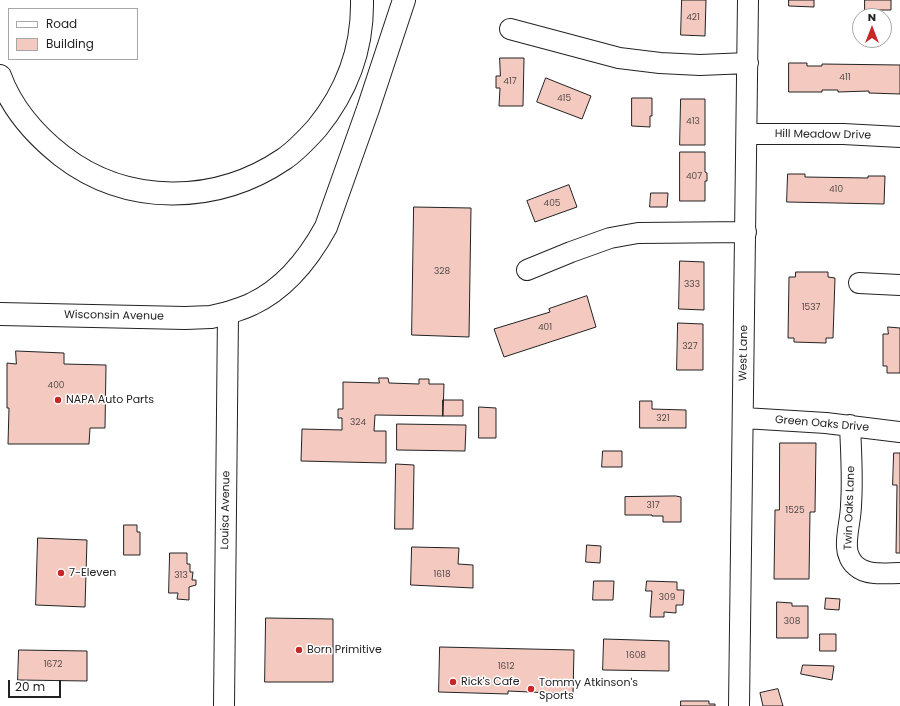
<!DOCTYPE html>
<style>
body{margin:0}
#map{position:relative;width:900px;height:706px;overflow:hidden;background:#fff;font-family:Poppins,sans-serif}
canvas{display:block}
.legend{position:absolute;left:8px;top:8px;width:130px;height:52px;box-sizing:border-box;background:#fff;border:1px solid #a7a7a7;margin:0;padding:5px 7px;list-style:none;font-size:12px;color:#222}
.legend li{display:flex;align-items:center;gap:8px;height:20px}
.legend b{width:20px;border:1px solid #a7a7a7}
.north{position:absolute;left:852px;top:8px;width:40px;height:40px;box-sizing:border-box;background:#fff;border:1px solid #a7a7a7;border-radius:50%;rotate:0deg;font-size:11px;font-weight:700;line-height:16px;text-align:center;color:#222}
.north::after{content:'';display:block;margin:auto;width:14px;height:18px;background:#c62828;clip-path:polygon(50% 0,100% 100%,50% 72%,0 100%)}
.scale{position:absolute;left:8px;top:680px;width:53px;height:18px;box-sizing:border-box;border:2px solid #222;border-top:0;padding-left:5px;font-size:12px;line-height:14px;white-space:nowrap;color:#222;-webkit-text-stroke:3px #fff;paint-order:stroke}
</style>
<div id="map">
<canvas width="900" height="706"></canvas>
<ul class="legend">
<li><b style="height:5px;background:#fff"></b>Road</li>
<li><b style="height:11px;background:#f3c9c0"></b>Building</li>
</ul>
<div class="north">N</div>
<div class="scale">20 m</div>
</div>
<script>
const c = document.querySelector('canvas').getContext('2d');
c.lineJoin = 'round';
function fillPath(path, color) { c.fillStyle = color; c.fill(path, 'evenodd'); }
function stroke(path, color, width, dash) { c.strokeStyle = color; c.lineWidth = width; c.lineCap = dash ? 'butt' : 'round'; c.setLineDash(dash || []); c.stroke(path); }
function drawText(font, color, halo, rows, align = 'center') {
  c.font = font + ' Poppins,sans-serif'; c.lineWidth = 3; c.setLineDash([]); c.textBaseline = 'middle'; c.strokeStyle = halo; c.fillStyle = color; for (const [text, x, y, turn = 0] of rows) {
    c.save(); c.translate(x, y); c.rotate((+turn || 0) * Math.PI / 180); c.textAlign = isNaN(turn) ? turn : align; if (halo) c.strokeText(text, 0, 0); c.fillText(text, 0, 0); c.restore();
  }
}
const building = new Path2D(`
 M682,0H706L705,36L681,35Z
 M789,0H814V7L789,6Z
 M865,0H891V10H865Z
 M500,58H524L523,106H499L500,88H496V76H500Z
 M789,63H807V66H822V64L900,65V94L869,93V91L838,92V90H822V92H789Z
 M546,78L591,96L582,119L537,102Z
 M632,98H652V116H650V127L632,126Z
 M681,99H705V145H680Z
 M680,152H705V172L707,173V181H705V201H680Z
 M788,174H805V177L868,178V176H885L884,204L787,202Z
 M569,185L577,207L535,222L527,201Z
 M651,193H668L667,207H650Z
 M414,207L471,208L469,337L412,335Z
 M680,261L704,262V310L679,309Z
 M796,272H828V277L835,278L833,338H826V343L794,342V338H788L789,277H795Z
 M587,296L596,327L504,357L494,329L550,312L549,309Z
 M678,323L703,324V370H677Z
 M888,327L900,328V373H887V366H883V334H888Z
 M16,351L64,353V364L106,365L105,428H90L89,444H8L9,408H7V363L16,364Z
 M379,378H388L389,383L419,384V379H429V384H444L443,416L375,415L374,431H386V463L301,461L302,429L342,430V418H338V409H343V382L379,383Z
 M443,400H463V416H443Z
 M640,401H652V409L686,410V428H640Z
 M479,407L496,408V438H479Z
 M397,424L466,425L465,451L397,450Z
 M780,443H816L815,512H810L809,579H774L775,510H779Z
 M603,451H622V467H602Z
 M894,453H900V553H896L897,485H893Z
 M396,464L414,465L413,529H395Z
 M676,496L681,497V522H663V516H652V515H625V497Z
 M124,525H137V532H140V555H124Z
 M38,538L87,540L85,607L36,605Z
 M587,545L601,546L600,563L586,562Z
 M412,547L459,548L458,564L473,565V588L411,585Z
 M170,553H187V564H190V572H193L192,580H196V585L189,587V600L177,599L178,593H169Z
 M594,581H614L613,600H593Z
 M647,581L677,582V590H684L683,605H676V613L664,612V617H650L652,591H646Z
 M826,598L840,599L839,610L825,609Z
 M777,602L792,603V606H808V638H777Z
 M266,618L333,619V682H265Z
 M820,634H836V651H820Z
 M604,639L669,641V671L603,670Z
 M440,647L574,650L573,694L508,691V694L439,692Z
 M19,650L87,651V681L18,680Z
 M803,665L834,666L832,680L801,674Z
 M778,689L783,706H763L760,693Z
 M681,701H709V704H715V706H681Z`);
const minor = new Path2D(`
 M510,29L619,58L660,63L700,65L748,63
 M747,134H843L900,137
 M527,270L571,252L610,238L638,233L746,232
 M859,283L900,285
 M744,418L826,423L900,432
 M850,425C851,452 853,478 851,505C851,518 846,534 847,547C847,554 851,562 856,566C867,576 886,573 900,573
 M224,706L228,313
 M739,706L748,0`);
const major = new Path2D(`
 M0,314L185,318L211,317L228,313`);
const highway = new Path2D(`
 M0,76C12,109 34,134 62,156C127,206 216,205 284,159C296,151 307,139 317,128C348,90 363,49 362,0
 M228,313C236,310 244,308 252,304C284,289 309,258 326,227L368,109L404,0`);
const markers = [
 [58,400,4,"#c62828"],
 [61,573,4,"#c62828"],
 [299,650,4,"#c62828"],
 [453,682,4,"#c62828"],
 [531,689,4,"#c62828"]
];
const numberNames = [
 ["421",693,18],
 ["411",845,78],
 ["417",510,82],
 ["415",564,99],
 ["413",693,122],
 ["407",694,177],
 ["410",836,190],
 ["405",552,204],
 ["328",442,272],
 ["333",692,285],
 ["1537",811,308],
 ["401",545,328],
 ["327",690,347],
 ["400",56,386],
 ["321",663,419],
 ["324",358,423],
 ["317",653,506],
 ["1525",795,511],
 ["1618",442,575],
 ["313",181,576],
 ["309",667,598],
 ["308",792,622],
 ["1608",636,656],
 ["1672",53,665],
 ["1612",506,667]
];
const streetNames = [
 ["Hill Meadow Drive",823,135,1],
 ["Wisconsin Avenue",114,316,1],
 ["West Lane",744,353,-89],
 ["Green Oaks Drive",822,424,5],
 ["Twin Oaks Lane",850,508,-88],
 ["Louisa Avenue",226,510,-89]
];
const poiNames = [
 ["NAPA Auto Parts",66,400],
 ["7-Eleven",69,573],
 ["Born Primitive",307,650],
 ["Rick's Cafe",461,682],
 ["Tommy Atkinson's",539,683],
 ["Sports",539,696]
];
fillPath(building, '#f3c9c0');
stroke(building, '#222', 1);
stroke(minor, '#222', 22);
stroke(major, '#222', 24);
stroke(highway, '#222', 24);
stroke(minor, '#fff', 20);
stroke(major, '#fff', 22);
stroke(highway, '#fff', 22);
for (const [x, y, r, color] of markers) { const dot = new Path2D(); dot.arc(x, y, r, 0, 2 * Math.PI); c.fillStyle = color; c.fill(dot); stroke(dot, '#fff', 1.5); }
drawText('9px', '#564c4a', null, numberNames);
drawText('11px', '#222', '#fff', streetNames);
drawText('11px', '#222', '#fff', poiNames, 'left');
</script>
